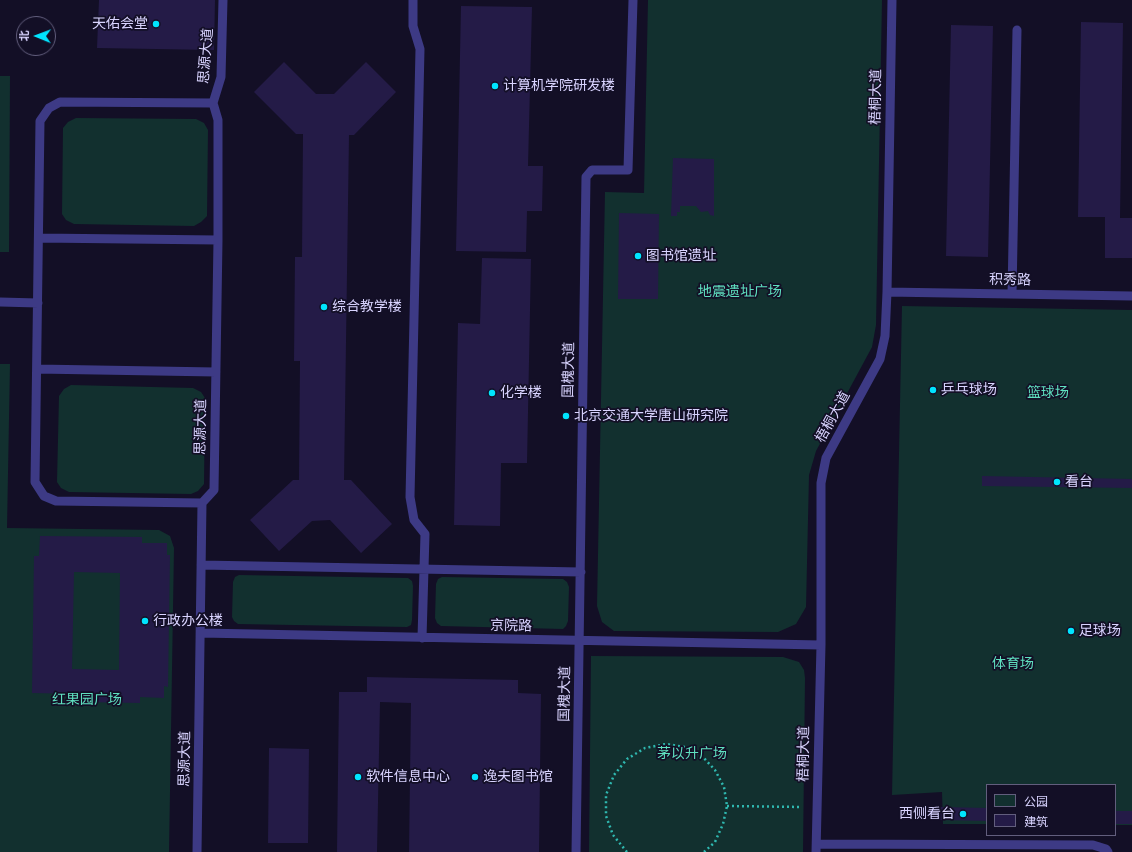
<!DOCTYPE html>
<meta charset="utf-8">
<style>
body{margin:0}
#map{position:relative;width:1132px;height:852px;overflow:hidden;background:#130f26;font-family:"Work Sans","Noto Sans SC",sans-serif}
canvas{display:block}
.legend{position:absolute;left:986px;top:784px;width:130px;height:52px;box-sizing:border-box;background:#130f26;border:1px solid #625e7d;margin:0;padding:5px 7px;list-style:none;font-size:12px;color:#d9d4ff}
.legend li{display:flex;align-items:center;gap:8px;height:20px}
.legend b{width:20px;border:1px solid #625e7d}
.north{position:absolute;left:16px;top:16px;width:40px;height:40px;box-sizing:border-box;background:#130f26;border:1px solid #625e7d;border-radius:50%;rotate:271deg;font-size:11px;font-weight:700;line-height:16px;text-align:center;color:#d9d4ff}
.north::after{content:'';display:block;margin:auto;width:14px;height:18px;background:#00e5ff;clip-path:polygon(50% 0,100% 100%,50% 72%,0 100%)}
</style>
<div id="map">
<canvas width="1132" height="852"></canvas>
<ul class="legend">
<li><b style="height:11px;background:#12302f"></b>公园</li>
<li><b style="height:11px;background:#241b47"></b>建筑</li>
</ul>
<div class="north">北</div>
</div>
<script>
const c = document.querySelector('canvas').getContext('2d');
c.lineJoin = 'round';
function fillPath(path, color) { c.fillStyle = color; c.fill(path, 'evenodd'); }
function stroke(path, color, width, dash) { c.strokeStyle = color; c.lineWidth = width; c.lineCap = dash ? 'butt' : 'round'; c.setLineDash(dash || []); c.stroke(path); }
function drawText(font, color, halo, rows, align = 'center') {
  c.font = font + ' "Work Sans","Noto Sans SC",sans-serif'; c.lineWidth = 3.5; c.setLineDash([]); c.textBaseline = 'middle'; c.strokeStyle = halo; c.fillStyle = color; for (const [text, x, y, turn = 0] of rows) {
    c.save(); c.translate(x, y); c.rotate((+turn || 0) * Math.PI / 180); c.textAlign = isNaN(turn) ? turn : align; if (halo) c.strokeText(text, 0, 0); c.fillText(text, 0, 0); c.restore();
  }
}
const green = new Path2D(`
 M648,0H882L876,325L872,347L816,451L809,475L806,607L796,624L778,632L614,631L602,622L597,606L605,192L644,193Z
 M0,76H10L9,252H0Z
 M76,118L196,119L204,123L208,130L207,216L201,222L194,226L74,224L66,220L62,214L63,128L68,122Z
 M902,306L1132,310V825H1115V785H987V824H943L942,792L892,795Z
 M0,364H10L7,528L159,530L170,536L174,548L169,852H0Z
 M71,385L193,388L201,392L205,398L204,484L198,491L191,494L69,492L61,488L57,482L59,396L64,389Z
 M239,575L408,578L412,581L413,586L412,620L411,625L407,627L238,624L234,621L232,617L233,582L235,577Z
 M442,577L563,579L567,582L569,587L568,621L566,626L563,629L441,626L437,623L435,618L436,584L438,579Z
 M591,656L783,657L799,662L804,670L805,678L803,852H589Z`);
const building = new Path2D(`
 M99,0H215L214,50L97,48Z
 M461,6L532,7L528,166H543L542,211H527L526,252L456,251Z
 M1081,22L1123,23L1120,218H1132V258H1105V217H1078Z
 M951,25L993,26L988,257L946,256Z
 M284,62L316,94H334L366,62L396,92L354,135H349L344,480H351L392,524L361,553L330,520L312,521L279,551L250,520L293,480H299L300,361H294L295,257H302L303,134H296L254,92Z
 M673,158L714,159V216L710,215L708,211L701,212L696,206H680V212H677V216H671Z
 M619,213L659,214L658,299H618Z
 M482,258L531,259L527,463H501L500,526L454,525L458,323L480,324Z
 M982,476L1132,479V488L982,486Z
 M40,536L142,537V543H167V555H170L168,687L164,686V698L140,697V703L80,702L81,694L32,693L34,556H39ZM74,572L120,573L119,670L72,669Z
 M367,677L518,680V693L541,694L539,852H409L411,703L380,702L377,852H337L339,692H367Z
 M269,748L309,749L308,843H268Z
 M940,807L987,808V821L940,820Z
 M1115,811H1132V824H1115Z`);
const path = new Path2D(`
 M727,806L802,807
 M627,852L613,835L606,816V795L614,775L627,759L645,748L666,744L685,747L702,756L715,770L724,787L727,806L723,824L715,842L704,852`);
const service = new Path2D(`
 M413,0V26L420,49L410,497L414,520L425,534L422,638
 M39,238L218,240
 M887,292L1132,296
 M1012,294L1017,30
 M0,302L38,303
 M37,369L216,372
 M202,503L56,501L44,496L35,482L40,121L49,108L60,102L213,103
 M201,565L581,572
 M201,633L821,645
 M817,844L1093,845L1106,849L1108,852
 M197,852L202,503L214,490L218,240V120L213,103L221,77L223,0
 M576,852L586,177L592,170H628L633,0
 M816,852L821,645V483L826,458L880,359L885,336L887,292L892,0`);
const markers = [
 [156,24,4,"#00e5ff"],
 [495,86,4,"#00e5ff"],
 [638,256,4,"#00e5ff"],
 [324,307,4,"#00e5ff"],
 [933,390,4,"#00e5ff"],
 [492,393,4,"#00e5ff"],
 [566,416,4,"#00e5ff"],
 [1057,482,4,"#00e5ff"],
 [145,621,4,"#00e5ff"],
 [1071,631,4,"#00e5ff"],
 [358,777,4,"#00e5ff"],
 [475,777,4,"#00e5ff"],
 [963,814,4,"#00e5ff"]
];
const poiNames = [
 ["天佑会堂",148,24,"right"],
 ["计算机学院研发楼",503,86],
 ["图书馆遗址",646,256],
 ["综合教学楼",332,307],
 ["乒乓球场",941,390],
 ["化学楼",500,393],
 ["北京交通大学唐山研究院",574,416],
 ["看台",1065,482],
 ["行政办公楼",153,621],
 ["足球场",1079,631],
 ["软件信息中心",366,777],
 ["逸夫图书馆",483,777],
 ["西侧看台",955,814,"right"]
];
const streetNames = [
 ["思源大道",206,56,-85],
 ["梧桐大道",876,97,-89],
 ["积秀路",1010,280,1],
 ["国槐大道",569,370,-89],
 ["梧桐大道",833,417,-61],
 ["思源大道",201,427,-89],
 ["京院路",511,626,1],
 ["国槐大道",565,694,-89],
 ["梧桐大道",804,754,-89],
 ["思源大道",185,759,-89]
];
const parkNames = [
 ["地震遗址广场",740,292],
 ["篮球场",1048,393],
 ["体育场",1013,664],
 ["红果园广场",87,700],
 ["茅以升广场",692,754]
];
fillPath(green, '#12302f');
fillPath(building, '#241b47');
stroke(path, '#2fb8b0', 2.5, [2, 3]);
stroke(service, '#3d3a85', 9);
for (const [x, y, r, color] of markers) { const dot = new Path2D(); dot.arc(x, y, r, 0, 2 * Math.PI); c.fillStyle = color; c.fill(dot); stroke(dot, '#130f26', 1.5); }
drawText('14px', '#d9d4ff', '#130f26', poiNames, 'left');
drawText('14px', '#d9d4ff', '#130f26', streetNames);
drawText('14px', '#5fe0c0', '#130f26', parkNames);
</script>
